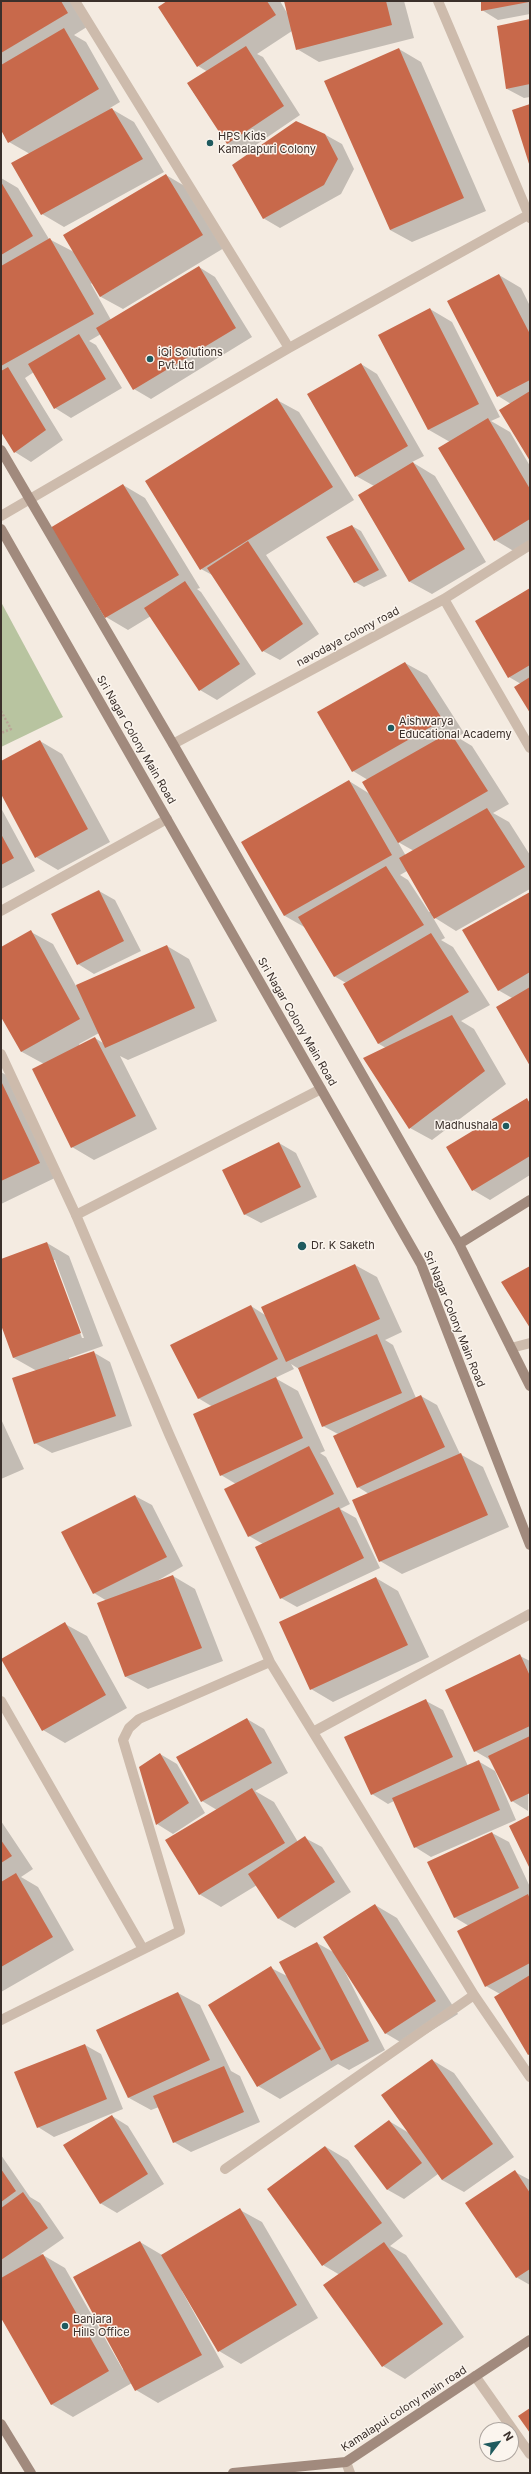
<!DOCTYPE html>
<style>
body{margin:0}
#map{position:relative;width:531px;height:2474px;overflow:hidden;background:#f4ebe1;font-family:Inter,sans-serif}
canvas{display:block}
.frame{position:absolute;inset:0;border:2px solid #3b302b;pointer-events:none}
.north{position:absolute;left:479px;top:2422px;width:40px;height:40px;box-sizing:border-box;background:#fbf5ee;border:1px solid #aea6a0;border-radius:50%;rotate:58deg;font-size:11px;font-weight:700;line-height:16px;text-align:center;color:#3b302b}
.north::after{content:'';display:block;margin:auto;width:14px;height:18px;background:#1f5a5e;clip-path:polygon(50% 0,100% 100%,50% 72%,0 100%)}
</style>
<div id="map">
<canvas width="531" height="2474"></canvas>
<div class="frame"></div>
<div class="north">N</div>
</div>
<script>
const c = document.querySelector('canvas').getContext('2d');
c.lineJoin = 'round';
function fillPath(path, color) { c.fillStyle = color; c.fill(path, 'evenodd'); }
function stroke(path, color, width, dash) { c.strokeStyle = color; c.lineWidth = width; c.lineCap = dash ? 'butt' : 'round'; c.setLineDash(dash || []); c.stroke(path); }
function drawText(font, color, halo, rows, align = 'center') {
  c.font = font + ' Inter,sans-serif'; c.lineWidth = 3; c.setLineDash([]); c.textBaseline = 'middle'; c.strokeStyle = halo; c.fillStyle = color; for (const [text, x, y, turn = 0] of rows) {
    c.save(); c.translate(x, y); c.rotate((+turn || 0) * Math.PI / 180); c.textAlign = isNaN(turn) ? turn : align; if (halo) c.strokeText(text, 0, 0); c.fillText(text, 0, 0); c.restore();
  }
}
const green = new Path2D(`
 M1,602L63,717L1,747Z`);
const shadow = new Path2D(`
 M1,1H75L90,25L74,35L86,42L120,102L110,108L134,122L164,172L64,227L42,214L30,154L9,142L1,128Z
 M164,1H280L287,13L285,1H404L414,38L319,62L297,49L292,31L257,54L263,57L300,115L244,153L228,144L188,84L208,72L198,66Z
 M482,1H530V14L498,20L482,10Z
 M530,20V97L524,98L507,89Z
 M399,49L421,62L486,211L412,242L390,230Z
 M324,134L342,144L354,169L341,194L280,228L263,218Z
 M166,175L188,188L224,248L123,309L101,297L92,283L91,284L111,320L199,267L215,277L252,337L151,399L134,389L101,334L89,341L96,345L122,388L71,418L55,408L34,372L25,378L63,440L31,462L15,452L1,430V178L18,188L49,239L74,252Z
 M499,275L521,288L530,306V459L511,404L498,396Z
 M430,309L452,322L500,417L491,421L510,432L530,466V544L517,553L495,540L450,442L429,430Z
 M361,364L377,374L424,456L412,462L435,476L486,562L432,594L410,582L359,495L374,486L356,476Z
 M277,400L299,412L354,500L266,555L319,634L280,660L263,651L214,576L201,569Z
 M123,485L145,498L200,588L197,589L201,592L256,674L217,700L200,690L151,616L128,630L106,617Z
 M352,526L361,531L387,576L364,587L355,582Z
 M530,589V711L521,684L509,677Z
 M405,663L427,675L464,733L457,737L472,746L509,804L493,813L509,822L530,855V889L456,931L432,916L445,938L441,940L453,947L490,1005L461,1021L474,1029L506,1084L432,1140L410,1128L386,1048L379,1044L344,984L346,983L334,976L306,928L285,916L243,842L349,781L370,794L368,780L353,771ZM398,842L414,851L406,856ZM407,871L431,912H429L408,880L400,875Z
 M40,741L62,754L110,842L58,870L36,857L1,792V763Z
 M1,808L35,871L1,889Z
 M99,891L115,900L141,951L94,974L78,964Z
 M530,893V1064L512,998L498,990Z
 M31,932L53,944L76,986L167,946L189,959L217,1021L128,1060L120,1056L157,1129L94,1160L72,1147L44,1064L22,1052L1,1015V948ZM99,1033L103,1043L95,1038L80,1046L79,1044Z
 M1,1072L16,1081L61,1175L1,1204Z
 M527,1100L530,1102V1175L490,1200L473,1190Z
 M279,1143L296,1153L317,1197L261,1223L244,1214Z
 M47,1243L69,1256L103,1346L69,1358L70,1360L93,1352L110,1362L132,1426L52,1453L35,1443L37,1371L14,1358L1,1322V1260ZM52,1260H55L84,1338H82Z
 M355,1265L377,1277L402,1332L385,1340L393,1345L416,1398L421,1396L437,1405L460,1454L483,1467L509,1527L402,1574L380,1561L369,1494L358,1487L338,1434L323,1426L299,1369L291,1364L294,1369L275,1378L298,1391L325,1451L320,1453L326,1457L350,1504L340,1509L356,1518L380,1568L297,1607L281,1598L263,1544L249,1536L236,1484L221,1475L213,1407L198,1398L251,1306L265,1315Z
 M1,1419L24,1469L1,1479Z
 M135,1496L152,1505L183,1566L150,1585L173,1576L195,1589L223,1661L148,1689L126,1677L107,1601L94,1593Z
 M376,1578L398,1591L429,1657L333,1702L311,1689Z
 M65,1624L87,1636L127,1708L65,1743L43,1730Z
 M520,1656L530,1661L528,1811L512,1801L492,1761L475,1751Z
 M426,1701L443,1710L468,1766L478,1761L495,1771L516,1820L431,1857L415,1847L394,1801L388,1804L372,1794Z
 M247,1719L264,1729L288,1773L255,1791L274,1802L298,1842L305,1838L322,1847L351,1892L295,1928L279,1919L257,1885L221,1907L199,1894L217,1810L202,1801Z
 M160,1754L177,1764L205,1813L173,1834L157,1824Z
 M1,1821L33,1869L21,1877L38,1887L74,1950L1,1992Z
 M492,1833L509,1842L530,1887V2055L500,1994L486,1986L469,1926L454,1917Z
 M375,1905L397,1918L458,2014L407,2046L385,2033L341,1964L385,2050L349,2070L338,2064L280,2099L258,2086L271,1968L289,1977L317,1943L335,1953Z
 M178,1993L200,2005L231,2071L240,2076L260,2122L191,2152L174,2142L159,2107L151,2110L129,2098L97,2030Z
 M85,2045L101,2054L123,2109L54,2137L38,2127Z
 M432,2060L454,2073L514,2157L464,2192L442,2180L438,2174L404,2199L388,2190L355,2147L389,2121L409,2133Z
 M112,2116L128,2126L164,2184L117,2213L100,2203Z
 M326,2147L348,2160L403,2236L390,2246L406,2255L464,2337L405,2379L383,2366L340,2275L323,2265Z
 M1,2155L30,2197L40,2203L64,2238L41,2254L65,2268L123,2370L140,2242L162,2255L240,2210L262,2222L318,2318L241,2364L219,2351L183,2290L182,2291L224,2367L158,2403L136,2390L132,2383L73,2417L51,2404L1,2316Z
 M515,2172L530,2180V2285L516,2277Z`);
const building = new Path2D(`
 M1,1H61L68,13L1,53Z
 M167,1H267L276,15L197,67L158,7Z
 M284,1H386L392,25L296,50Z
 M481,1H529V2L481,11Z
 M530,19V84L506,89L497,26Z
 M64,28L99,89L8,143L1,130V65Z
 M246,46L284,106L227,144L187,83Z
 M399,48L464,198L390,230L324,81Z
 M530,104V167L512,110Z
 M112,108L143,159L41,215L11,163Z
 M296,121L325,134L338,159L324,185L263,219L232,165Z
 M166,174L203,235L100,297L63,235Z
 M1,182L33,236L1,255Z
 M50,238L94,314L1,366V266Z
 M199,266L236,328L133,390L96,328Z
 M499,274L530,334V380L497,397L447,301Z
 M430,308L479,404L428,430L378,335Z
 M79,334L106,379L54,409L28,364Z
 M361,363L408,446L355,477L307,394Z
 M8,367L46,430L14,453L1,432V371Z
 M530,391V461L499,410Z
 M277,398L333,487L200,570L145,481Z
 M488,418L530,489V519L494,541L438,448Z
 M413,462L465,549L409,582L358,495Z
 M123,484L179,575L105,618L50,528Z
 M352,525L379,570L354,583L326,537Z
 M248,541L303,624L262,652L207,568Z
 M185,581L240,664L199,691L144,608Z
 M530,588V665L508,678L475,621Z
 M405,662L443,720L352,772L317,712Z
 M530,677V713L514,687Z
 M450,732L488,791L398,843L362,782Z
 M40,740L88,829L35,858L1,794V761Z
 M349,780L392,855L284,916L241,842Z
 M487,808L525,867L434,919L399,858Z
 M1,834L14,858L1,865Z
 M386,866L424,925L334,977L298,917Z
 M99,890L124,941L77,965L51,914Z
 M530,892V972L498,991L462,930Z
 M31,930L80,1019L21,1052L1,1017V947Z
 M431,933L469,992L378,1044L343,984Z
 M167,945L195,1008L105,1048L76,985Z
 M530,987V1066L496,1007Z
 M452,1015L485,1071L409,1129L363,1058Z
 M95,1037L136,1116L71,1148L32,1069Z
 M1,1081L40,1163L1,1181Z
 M527,1098L530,1104V1156L472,1191L446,1147Z
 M279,1142L301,1187L244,1215L222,1170Z
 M47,1242L81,1333L13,1358L1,1325V1259Z
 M355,1264L380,1319L286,1362L261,1307Z
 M530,1266V1328L501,1282Z
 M251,1305L278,1359L198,1399L170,1345Z
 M377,1334L402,1393L322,1427L298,1368Z
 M94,1351L116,1416L34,1444L12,1378Z
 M276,1377L303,1438L220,1476L193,1414Z
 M421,1395L445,1447L357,1488L333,1436Z
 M309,1446L334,1494L248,1537L224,1489Z
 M461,1453L488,1515L379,1562L352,1500Z
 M135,1495L167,1557L93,1594L61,1532Z
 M339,1507L364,1558L280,1599L255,1547Z
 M173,1575L202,1648L125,1677L97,1603Z
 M376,1577L408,1645L310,1690L279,1622Z
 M65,1622L106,1695L42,1731L1,1659Z
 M520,1654L530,1676V1726L474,1752L445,1690Z
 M426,1699L453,1757L371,1795L344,1737Z
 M247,1718L272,1763L201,1802L176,1757Z
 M530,1736V1793L511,1802L488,1756Z
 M160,1753L189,1803L156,1825L139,1767Z
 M479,1760L500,1810L414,1848L392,1798Z
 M252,1788L285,1843L199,1895L165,1840Z
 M530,1815V1869L509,1826Z
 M492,1832L519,1888L454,1918L427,1862Z
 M305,1836L335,1882L278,1919L248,1874Z
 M1,1840L12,1856L1,1863Z
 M16,1873L53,1937L1,1967V1882Z
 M528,1894L530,1899V1963L485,1987L457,1931Z
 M375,1904L436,2001L385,2034L323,1937Z
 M317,1942L369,2041L331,2061L279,1962Z
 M271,1966L321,2049L257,2087L208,2005Z
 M530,1975V2054L528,2055L494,1997Z
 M178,1992L210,2060L128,2098L96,2030Z
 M85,2044L107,2099L37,2128L14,2072Z
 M432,2059L493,2144L442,2180L381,2095Z
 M224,2066L244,2112L173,2143L153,2096Z
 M112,2115L148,2174L100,2204L63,2145Z
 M389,2120L422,2163L387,2190L354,2146Z
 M325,2146L382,2223L322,2266L267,2189Z
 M1,2169L16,2191L1,2202Z
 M515,2170L530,2193V2269L516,2278L465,2203Z
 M23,2192L48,2228L1,2260V2208Z
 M240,2208L297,2305L218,2352L161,2255Z
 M140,2241L202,2355L135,2391L73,2277Z
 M384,2242L443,2324L382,2367L323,2285Z
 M43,2254L109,2371L51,2405L1,2318V2278Z
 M530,2408V2433L518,2416Z`);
const path = new Path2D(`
 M1,711L11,729L1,733`);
const lane = new Path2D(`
 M1,1054L76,1215
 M511,1348L530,1343`);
const street = new Path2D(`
 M75,1L289,348
 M438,1L530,218
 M1,516L289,348L528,215
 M444,599L530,748
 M173,744L444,599L530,545
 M1,911L167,819
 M321,1089L76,1215L169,1434L270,1662L474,1995L530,2077
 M1,1701L143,1949
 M313,1732L530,1614
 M1,2020L180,1931L123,1740L129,1728L139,1719L270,1662
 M225,2169L474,1995
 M475,2376L530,2454
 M346,2462L350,2473`);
const secondary = new Path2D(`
 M1,450L173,744L459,1244L530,1386
 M1,529L421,1264L530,1545
 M459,1244L530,1200
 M1,2424L31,2473
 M233,2473L346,2462L530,2340`);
const markers = [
 [210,143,4,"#1f5a5e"],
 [150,359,4,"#1f5a5e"],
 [391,728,4,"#1f5a5e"],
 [506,1126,4,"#1f5a5e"],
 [302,1246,5,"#1f5a5e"],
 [65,2326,4,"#1f5a5e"]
];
const poiNames = [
 ["HPS Kids",218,137],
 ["Kamalapuri Colony",218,150],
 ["iQi Solutions",158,353],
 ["Pvt.Ltd",158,366],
 ["Aishwarya",399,722],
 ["Educational Academy",399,735],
 ["Madhushala",498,1126,"right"],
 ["Dr. K Saketh",311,1246],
 ["Banjara",73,2320],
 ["Hills Office",73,2333]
];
const streetNames = [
 ["navodaya colony road",348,637,-28],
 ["Sri Nagar Colony Main Road",136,740,60],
 ["Sri Nagar Colony Main Road",297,1022,60],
 ["Sri Nagar Colony Main Road",454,1319,68],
 ["Kamalapui colony main road",404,2409,-33]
];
fillPath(green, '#b8c4a0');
fillPath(shadow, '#0003');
fillPath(building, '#c8694b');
stroke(path, '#b9a596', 2.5, [2, 2]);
stroke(lane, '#cdbbac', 10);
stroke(street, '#cdbbac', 10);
stroke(secondary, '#a18a7d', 10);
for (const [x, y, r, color] of markers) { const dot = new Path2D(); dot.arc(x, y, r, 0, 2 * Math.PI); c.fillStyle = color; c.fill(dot); stroke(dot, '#fbf5ee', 1.5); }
drawText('11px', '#3b302b', '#fbf5ee', poiNames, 'left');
drawText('11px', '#3b302b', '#fbf5ee', streetNames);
</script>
